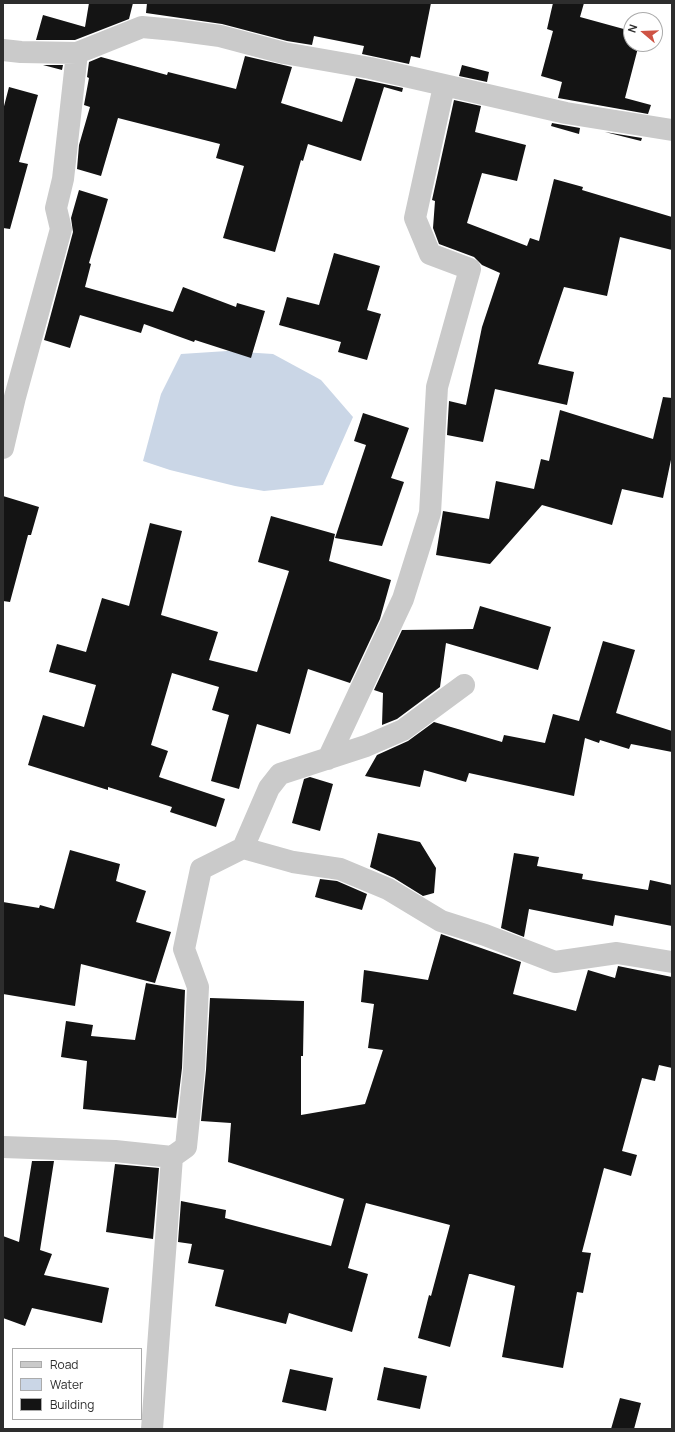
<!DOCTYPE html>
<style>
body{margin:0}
#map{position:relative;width:675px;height:1432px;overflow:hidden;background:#fff;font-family:Manrope,sans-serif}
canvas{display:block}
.frame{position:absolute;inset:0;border:4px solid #2d2d2d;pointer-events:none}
.legend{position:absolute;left:12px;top:1348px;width:130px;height:72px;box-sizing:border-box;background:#fff;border:1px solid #ababab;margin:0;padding:5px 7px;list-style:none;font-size:12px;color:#2d2d2d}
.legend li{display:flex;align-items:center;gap:8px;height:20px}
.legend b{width:20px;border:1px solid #ababab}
.north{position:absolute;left:623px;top:12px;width:40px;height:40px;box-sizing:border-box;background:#fff;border:1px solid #ababab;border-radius:50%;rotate:289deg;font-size:11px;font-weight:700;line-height:16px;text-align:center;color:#2d2d2d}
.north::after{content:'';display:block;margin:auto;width:14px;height:18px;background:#ce5344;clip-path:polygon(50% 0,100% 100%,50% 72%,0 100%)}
</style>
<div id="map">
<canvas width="675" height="1432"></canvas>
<div class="frame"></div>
<ul class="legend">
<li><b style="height:5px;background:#cacaca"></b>Road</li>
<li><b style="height:11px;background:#cad6e6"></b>Water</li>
<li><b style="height:11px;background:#141414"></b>Building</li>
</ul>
<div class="north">N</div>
</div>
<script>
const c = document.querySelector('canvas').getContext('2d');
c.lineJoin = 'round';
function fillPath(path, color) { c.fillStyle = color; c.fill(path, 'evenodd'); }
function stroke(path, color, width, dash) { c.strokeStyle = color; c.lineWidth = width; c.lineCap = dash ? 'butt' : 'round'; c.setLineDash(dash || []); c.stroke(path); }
const water = new Path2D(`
 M227,351L273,354L321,380L353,417L323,485L264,491L235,486L170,470L143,461L161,394L181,354Z`);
const building = new Path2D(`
 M89,3H133L129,19L75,40H36L43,15L85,27Z
 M147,3H431L420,58L411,56L409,64L362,54L364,46L314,36L312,45L287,41L222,24L146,13Z
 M553,3H584L580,17L631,31V44H639L625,98L651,105L648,114L558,98L562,82L541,76L553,31L547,29Z
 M245,56L292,67L281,103L342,122L356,78L403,88L402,92L384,87L361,161L308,144L303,161L301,160L275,252L223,238L244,166L216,158L220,144L118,118L101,176L77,169L79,145L90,107L84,105L89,78L87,77L89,62L101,57L167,75L168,72L236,89Z
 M43,65H63L62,70Z
 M462,65L489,72L487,82L459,76Z
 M9,87L38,95L19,162L28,164L10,229L3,228V110Z
 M454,100L481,106L475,132L526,145L517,181L482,173L467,223L527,246L530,238L539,241L554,179L583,187L582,190L672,217V250L620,237L607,296L564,287L538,364L574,372L567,405L495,389L483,442L447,435L449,401L466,405L482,327L500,273L482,265L474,257L439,244L433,228L435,201L432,200Z
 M552,123L580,128L579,134L551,126Z
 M605,132L642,138L641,141Z
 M79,190L108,199L89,263L91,264L85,287L173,312L183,287L236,307L237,303L265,311L251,358L195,340L194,342L144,324L141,333L80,315L70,348L44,340L73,232L71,218Z
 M334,253L380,266L367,310L381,314L367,360L338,352L341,342L279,325L287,297L319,305Z
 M663,397L672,398V455L663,498L622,489L612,525L542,505L490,564L436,555L443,511L489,519L496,481L534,489L541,459L549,461L560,410L653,439Z
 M363,413L409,428L391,478L404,482L382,546L335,538L366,445L354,441Z
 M3,496L39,507L31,535H28L10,602L3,601Z
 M271,516L335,534L329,561L391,580L380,619L350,683L308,669L290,734L257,724L239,789L211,781L229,715L212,710L219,687L172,673L151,745L168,751L159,777L225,799L216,827L170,812L172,807L108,787V790L28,765L43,715L84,727L96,685L49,672L57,644L86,652L102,598L129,606L150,523L182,531L161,615L218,632L209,660L257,672L289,571L258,562Z
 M480,606L551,627L538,670L446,643L440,687L397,719L382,725L383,693L374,690L402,630L473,629Z
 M603,641L635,650L616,713L672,731V752L631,744L629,749L600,740L599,743L585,738L574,796L469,773L466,782L424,770L420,787L365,776L377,755L408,741L434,722L502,742L504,735L545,743L553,714L579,721Z
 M310,777L333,784L320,831L292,823L304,779Z
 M378,833L420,842L436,868L434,893L423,896L394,878L370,867Z
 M70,850L120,864L116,881L146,891L136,922L171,932L155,983L81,964L75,1006L3,994V902L39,908L40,905L54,909Z
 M514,853L539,857L537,866L583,874L582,879L648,890L650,880L672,885V926L615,915L613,926L529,909L524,937L501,928Z
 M320,879L337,881L367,894L362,910L315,897Z
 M441,934L521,962L513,994L576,1011L588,970L615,978L618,966L672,977V1068L659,1065L655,1081L642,1078L622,1151L637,1155L631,1176L604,1168L582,1252L591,1253L583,1293L577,1292L563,1368L502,1357L515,1286L471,1274H469L450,1347L418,1338L429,1295L431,1296L450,1225L366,1203L348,1268L368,1274L352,1332L289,1313L286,1324L215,1306L224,1270L188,1263L192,1244L178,1242L181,1201L226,1210L225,1218L331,1246L344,1199L228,1162L231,1123L201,1121L206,1070L210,998L304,1001L303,1056H301V1115L365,1104L383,1050L368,1048L374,1004L361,1002L364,970L428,980Z
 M146,983L185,990L182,1068L176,1118L83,1109L87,1061L61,1057L66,1021L93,1025L91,1036L135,1040Z
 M32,1161H54L40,1250L52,1254L44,1275L109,1288L102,1323L32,1308L25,1326L3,1318V1236L19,1242Z
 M115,1164L159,1168L153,1239L106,1232Z
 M384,1367L427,1376L420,1409L377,1400Z
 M290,1369L333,1378L326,1411L282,1402Z
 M620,1398L641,1403L634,1429H611Z`);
const street = new Path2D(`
 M3,50L21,52L77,53L142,27L175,30L220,36L284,53L370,68L566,113L672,130
 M3,448L15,397L61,229L56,208L63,179L77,53
 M328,759L403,599L430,513L437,387L470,269L430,254L415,218L444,86
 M243,848L293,862L340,869L388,889L441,921L485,935L555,962L617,953L672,962
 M3,1147L115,1151L172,1157L186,1147L194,1069L198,987L184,949L201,869L243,848L269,788L280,774L366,746L403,730L464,685
 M152,1429L172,1157`);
fillPath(water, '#cad6e6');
fillPath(building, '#141414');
stroke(street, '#cacaca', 22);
</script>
